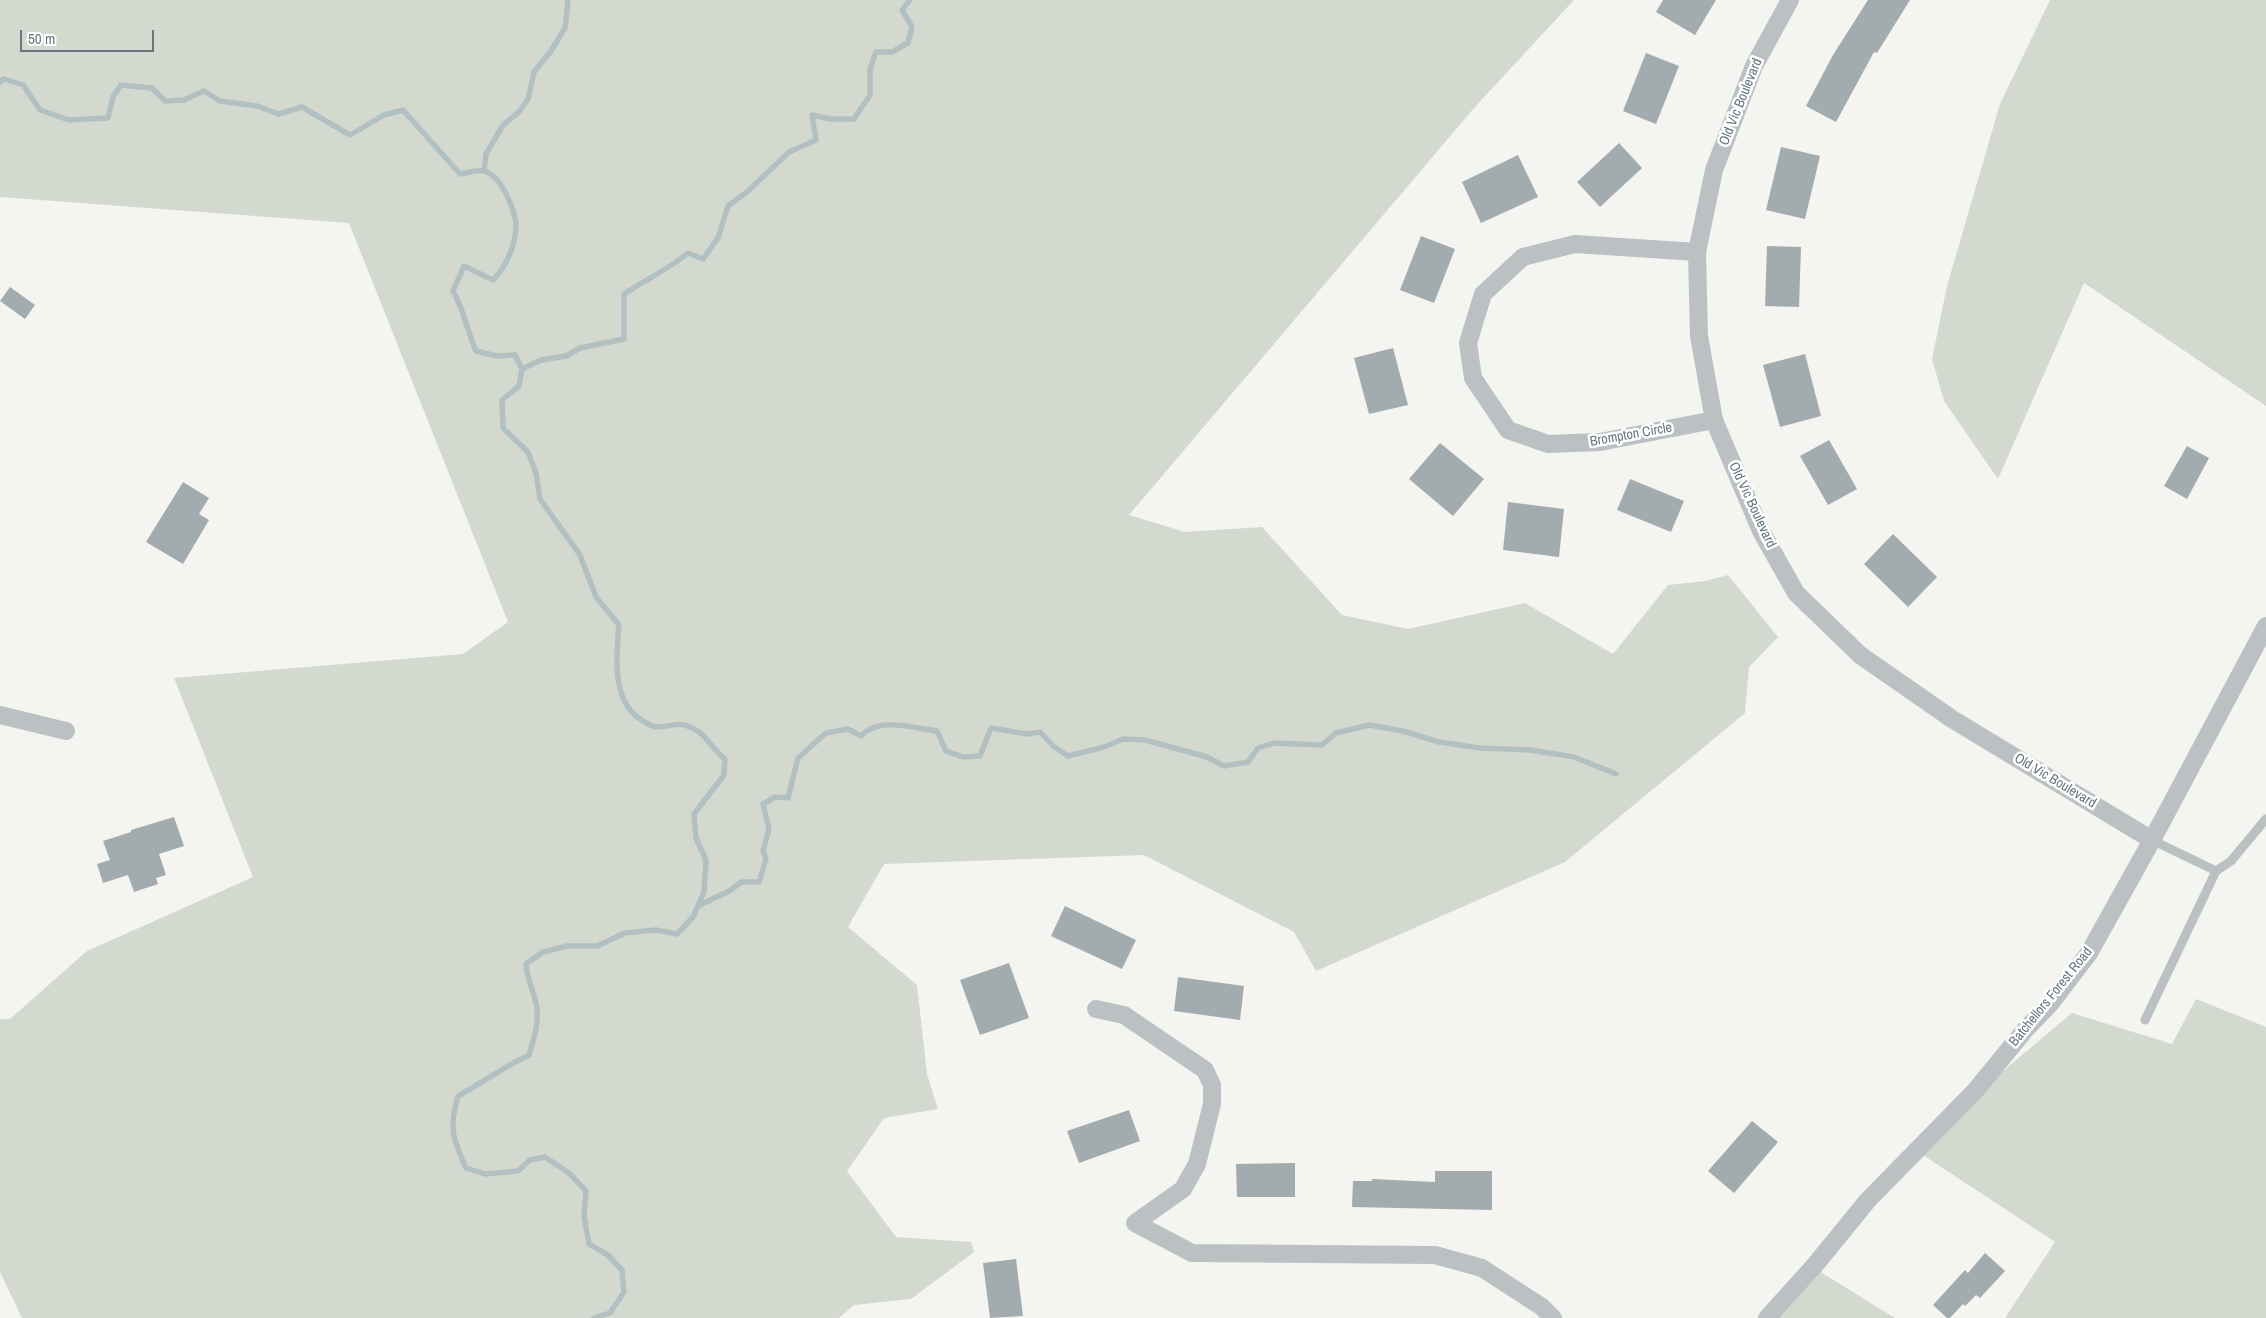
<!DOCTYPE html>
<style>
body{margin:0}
#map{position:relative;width:2266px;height:1318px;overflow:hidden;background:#f4f4f0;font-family:"Archivo Narrow",sans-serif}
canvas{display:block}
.scale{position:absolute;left:20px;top:30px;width:134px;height:22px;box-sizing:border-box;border:2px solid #66777f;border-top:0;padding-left:6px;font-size:15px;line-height:18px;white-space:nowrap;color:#66777f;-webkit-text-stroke:4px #fff;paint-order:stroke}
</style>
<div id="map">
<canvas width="2266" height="1318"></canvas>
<div class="scale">50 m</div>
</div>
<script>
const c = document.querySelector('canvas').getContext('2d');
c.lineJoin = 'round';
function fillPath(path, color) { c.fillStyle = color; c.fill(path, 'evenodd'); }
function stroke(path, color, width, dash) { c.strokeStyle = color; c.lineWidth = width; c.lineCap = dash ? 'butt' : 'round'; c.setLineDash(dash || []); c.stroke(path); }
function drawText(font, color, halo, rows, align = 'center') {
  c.font = font + ' "Archivo Narrow",sans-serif'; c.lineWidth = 5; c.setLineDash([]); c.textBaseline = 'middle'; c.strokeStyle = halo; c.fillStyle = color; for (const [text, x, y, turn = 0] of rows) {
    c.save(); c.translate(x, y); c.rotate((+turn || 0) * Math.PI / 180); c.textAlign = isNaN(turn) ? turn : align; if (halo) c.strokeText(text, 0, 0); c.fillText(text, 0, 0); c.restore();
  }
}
const green = new Path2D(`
 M0,0H1574L1474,108L1129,515L1185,532L1262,527L1342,615L1408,629L1525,603L1613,654L1668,585L1706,581L1728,575L1778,637L1749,667L1745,713L1565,862L1316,971L1294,932L1144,855L884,864L848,927L917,985L927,1074L938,1109L884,1118L847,1171L896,1237L971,1242L974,1252L911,1299L854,1305L839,1318H22L0,1272V1019H10L87,951L253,877L174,678L463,654L508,622L349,223L0,197Z
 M2050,0H2266V406L2084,283L1998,479L1944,401L1932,359L1947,286L2000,104Z
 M2196,999L2266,1027V1318H2005L2055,1242L1923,1155L1978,1092L2072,1013L2172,1044Z
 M1819,1271L1895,1318H1776Z`);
const stream = new Path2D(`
 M0,82L4,79L23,85L40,110L69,120L108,118L113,97L121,85L152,88L165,101L184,100L204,91L220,101L257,106L279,114L302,107L350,135L384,115L403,110L460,174C467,173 476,170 483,171C500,173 517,212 516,228C515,246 506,267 493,280L464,266L453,291C464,310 467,331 476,351L497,356L515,355L522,369L519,386L502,400L503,428L528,452L536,473L540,499L580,555L596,597L619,625C616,657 611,705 645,722C648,724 652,726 655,727C672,728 679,718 699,732C708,739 715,751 725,759L724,775L694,814L696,838L706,860L704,892L693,917L677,934L656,930L625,933L597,946H567L543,952L526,964C527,979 533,989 536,1003C540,1021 534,1039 529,1055C505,1066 482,1083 458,1096C449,1128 452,1137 466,1168L485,1174L518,1171L530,1160L545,1157L569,1173L586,1191L584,1216L589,1244L608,1255L622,1270L624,1292L610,1313L594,1318
 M484,171L486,154L503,125L519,112L528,99L534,72L551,51L565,28L568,0
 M522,369L541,360L566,356L580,348L624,339V294C645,280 669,269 688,253L703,259L718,238L728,206L747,192L789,152L816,140L812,115L830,119H854L870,95V69L876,52H892L908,43L912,27L902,10L910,0
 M698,906L731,890L741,882H759L766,859L763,851L769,829L763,804L775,797L788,798L798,758L826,733L848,729L861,736C879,716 913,728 937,731L946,751L963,757L980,756L991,728L1027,734L1040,732L1053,746L1068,756L1104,747L1123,739L1145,740L1207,757L1224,766L1248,762L1258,748L1274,743L1322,745L1336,733L1369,725L1403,731L1439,742L1480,748L1530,750L1574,757L1616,774`);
const building = new Path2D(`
 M1663,0H1716L1695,35L1656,12Z
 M1868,0H1910L1877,53L1874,52L1836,122L1806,106L1833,55Z
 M1646,53L1679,66L1656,124L1623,111Z
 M1619,143L1642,168L1600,207L1577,182Z
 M1781,147L1820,156L1805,219L1766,210Z
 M1518,155L1538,197L1481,223L1462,182Z
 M1421,236L1455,249L1434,303L1400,290Z
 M1767,246L1801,247L1799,307L1765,306Z
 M10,287L35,305L25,319L0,301Z
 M1393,348L1408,405L1369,414L1354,358Z
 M1805,354L1821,416L1780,427L1763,365Z
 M1829,440L1857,489L1828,505L1800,456Z
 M1440,443L1484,479L1453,516L1409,479Z
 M2187,446L2209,458L2187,499L2164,486Z
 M1630,479L1684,501L1671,532L1617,510Z
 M183,482L209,498L199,514L209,520L183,564L146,542Z
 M1508,502L1564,509L1559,557L1503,550Z
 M1893,534L1937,577L1908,607L1864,564Z
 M174,817L184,846L159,854L166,875L156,878L158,884L134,892L128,875L103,883L97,864L110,860L103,841L131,832V830Z
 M1065,906L1136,940L1122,969L1051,936Z
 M1009,963L1029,1018L980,1035L960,980Z
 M1178,977L1244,986L1240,1020L1174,1011Z
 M1129,1110L1140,1141L1079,1163L1067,1131Z
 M1752,1121L1778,1142L1734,1193L1708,1171Z
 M1295,1163V1197H1237L1236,1164Z
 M1435,1171H1492V1210L1352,1207L1353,1181H1372V1179L1435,1182Z
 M1985,1253L2005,1271L1980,1298L1976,1295L1965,1306L1963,1304L1950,1318H1947L1933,1305L1965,1270L1968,1273Z
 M1016,1259L1023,1316L990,1318L983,1263Z`);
const lane = new Path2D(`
 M2152,840L2216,871L2231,861L2266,819
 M2145,1020L2216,871`);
const street = new Path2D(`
 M1790,0L1754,66L1714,170L1697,252L1699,336L1714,420L1761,531L1796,593L1860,655L1952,719L2152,840
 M1697,252L1575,244L1523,257L1483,294L1468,343L1473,378L1508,430L1548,444L1600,442L1714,420
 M0,715L66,731
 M1096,1009L1124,1015L1205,1070L1212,1085V1104L1197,1164L1183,1189L1135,1223L1192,1253L1435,1255L1482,1268L1542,1307L1553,1318
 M1767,1318L1815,1265L1868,1200L1975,1091L2025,1030L2050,1004L2089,953L2152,840L2266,626`);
const streetNames = [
 ["Old Vic Boulevard",1741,102,-68],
 ["Brompton Circle",1631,435,-10],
 ["Old Vic Boulevard",1752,505,65],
 ["Old Vic Boulevard",2055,781,31],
 ["Batchellors Forest Road",2051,997,-51]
];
fillPath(green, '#d4d9d0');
stroke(stream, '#b3c0c2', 5.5);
fillPath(building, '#a2abae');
stroke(lane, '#bbc0c2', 9);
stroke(street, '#bbc0c2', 18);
drawText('14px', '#66777f', '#fff', streetNames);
</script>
